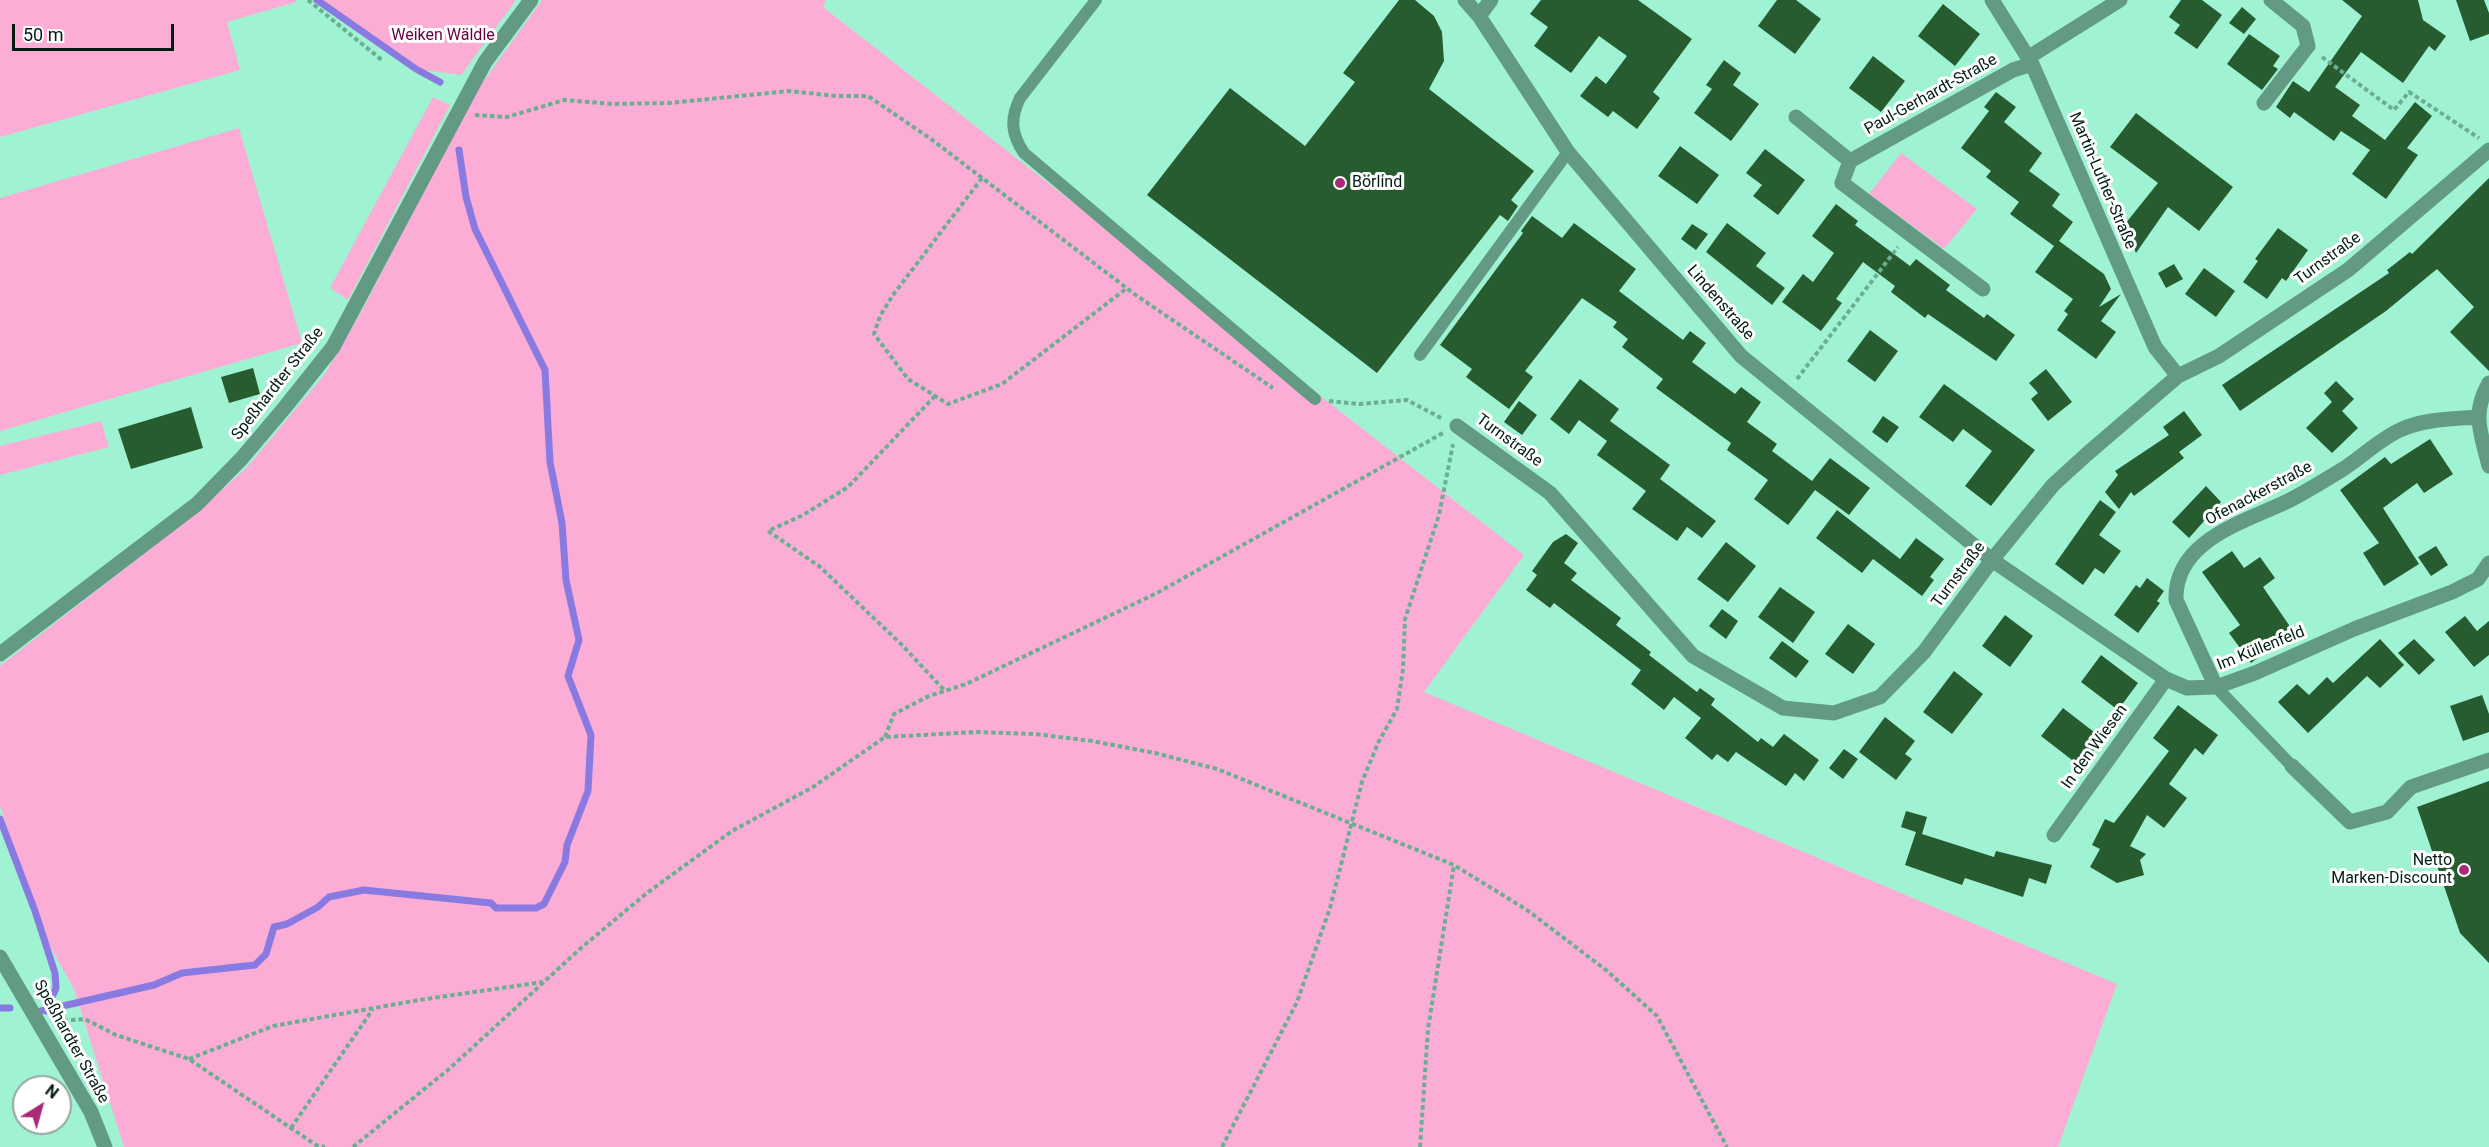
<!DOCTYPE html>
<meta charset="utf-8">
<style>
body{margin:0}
#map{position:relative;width:2489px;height:1147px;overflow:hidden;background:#a0f3d2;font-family:Roboto,sans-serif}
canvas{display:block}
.north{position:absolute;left:12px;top:1075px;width:60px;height:60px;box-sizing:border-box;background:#fff;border:2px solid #99a5a1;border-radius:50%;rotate:37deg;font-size:16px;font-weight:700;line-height:24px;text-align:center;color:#001d13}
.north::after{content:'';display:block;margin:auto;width:21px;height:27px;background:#a92a79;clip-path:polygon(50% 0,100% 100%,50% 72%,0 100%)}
.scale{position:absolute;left:12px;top:24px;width:162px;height:27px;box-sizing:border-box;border:3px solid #001d13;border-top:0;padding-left:8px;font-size:18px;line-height:21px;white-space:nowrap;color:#001d13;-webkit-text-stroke:4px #fff;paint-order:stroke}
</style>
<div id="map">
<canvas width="2489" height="1147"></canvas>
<div class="north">N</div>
<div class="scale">50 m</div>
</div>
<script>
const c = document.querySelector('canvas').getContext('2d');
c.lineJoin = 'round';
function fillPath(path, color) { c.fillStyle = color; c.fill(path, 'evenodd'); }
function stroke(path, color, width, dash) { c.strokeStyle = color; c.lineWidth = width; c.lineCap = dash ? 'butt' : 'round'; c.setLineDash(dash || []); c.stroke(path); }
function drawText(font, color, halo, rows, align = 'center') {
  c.font = font + ' Roboto,sans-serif'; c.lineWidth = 6; c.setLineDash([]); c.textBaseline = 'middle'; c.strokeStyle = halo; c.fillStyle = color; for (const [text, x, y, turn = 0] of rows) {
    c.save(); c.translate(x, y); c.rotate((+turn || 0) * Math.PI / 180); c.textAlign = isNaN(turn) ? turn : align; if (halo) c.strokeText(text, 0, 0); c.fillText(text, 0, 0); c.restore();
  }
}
const green = new Path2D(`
 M0,0H296V2L227,22L240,70L0,137Z
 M317,0H516L461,75L416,69Z
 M542,0H826L823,7L1524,555L1424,692L2117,984L2058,1147H124L74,989L41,930L0,806V666L201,509L248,466L324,375L359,316L475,93Z
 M433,97L450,105L348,300L330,288Z
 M239,128L302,343L0,431V198Z
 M1901,153L1977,209L1944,249L1869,194Z
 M101,421L109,447L0,475V446Z`);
const stream = new Path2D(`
 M317,0L416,69L440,82
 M0,819L35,911L55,973L56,988L46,1011
 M0,1008H10
 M41,1011L154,985L182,973L255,965L266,954L274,927L287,924L318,907L329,897L364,890L491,903L496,908H536L544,904L565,862L567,845L588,791L591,735L568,676L579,640L566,580L562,523L550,462L545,370L475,229L466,197L459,150`);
const building = new Path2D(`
 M1399,0H1415L1434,16L1442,32L1444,61L1429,89L1534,171L1511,200L1518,206L1508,221L1500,215L1377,373L1147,195L1230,88L1305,146L1355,82L1343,73Z
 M1541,0H1638L1692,39L1653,92L1660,98L1637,129L1613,111L1608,117L1580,96L1596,76L1606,84L1627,56L1599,36L1571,73L1534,46L1548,27L1530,14Z
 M1777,0H1796L1821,19L1795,54L1758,26Z
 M2181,0H2202L2222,15L2197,49L2174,33L2180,25L2169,17Z
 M2342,0H2418L2423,20L2446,36L2435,51L2429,46L2403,83L2361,52L2335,87L2360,105L2352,116L2385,140L2415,102L2432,116L2407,148L2418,155L2386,199L2352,174L2370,150L2341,131L2334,141L2294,112L2290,118L2276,107L2293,81L2309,92L2362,16Z
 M2456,0H2484L2489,13V34L2470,41Z
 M1943,4L1980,34L1955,66L1918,36Z
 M2242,7L2256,19L2244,34L2229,23Z
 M2249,34L2280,56L2273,66L2278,69L2262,90L2227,64Z
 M1873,56L1905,81L1881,112L1849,88Z
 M1724,60L1741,73L1733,85L1759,104L1731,141L1694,113L1712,89L1706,85Z
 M1996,92L2016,107L2004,122L2042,153L2029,171L2060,194L2052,206L2073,222L2059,241L2104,274L2111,289L2099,307L2121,294L2101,321L2116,332L2096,359L2057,330L2068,314L2064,311L2073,299L2035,272L2054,246L2010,214L2019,202L1986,177L1991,171L1961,148L1989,111L1984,107Z
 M2136,113L2233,187L2199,231L2168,207L2136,253L2125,224L2158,183L2110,147Z
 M1680,146L1719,175L1697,204L1658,176Z
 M1765,149L1805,180L1778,215L1753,196L1762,185L1746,173Z
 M2489,178V371L2450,332L2474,307L2437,269L2386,311L2240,411L2222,385L2389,273L2387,270L2410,252L2412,254Z
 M1836,204L1858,221L1855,225L1910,266L1916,259L1950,285L1946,290L1984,318L1987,314L2015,335L1996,361L1928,314L1925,318L1891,292L1895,286L1863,262L1836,299L1842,303L1821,331L1782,302L1803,274L1813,282L1834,253L1812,236Z
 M1532,216L1562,238L1574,223L1636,269L1619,291L1683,340L1690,331L1706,343L1692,362L1735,394L1741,387L1761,402L1747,422L1777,444L1772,451L1812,481L1830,458L1870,488L1849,515L1815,490L1788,525L1754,499L1768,480L1727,450L1731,443L1656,388L1663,379L1622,347L1628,339L1613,327L1617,322L1582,298L1525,371L1533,377L1509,409L1466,377L1472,369L1440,345L1523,233L1521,231Z
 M1727,223L1766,253L1756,266L1785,288L1772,305L1706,252Z
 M1692,224L1708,234L1696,250L1681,239Z
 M2278,228L2308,250L2286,281L2282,278L2267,299L2243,282L2258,261L2255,259Z
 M2174,264L2183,279L2166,288L2158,273Z
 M2204,268L2235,291L2216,317L2185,294Z
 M1870,330L1898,351L1875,382L1847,361Z
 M253,368L260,394L229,403L221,377Z
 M2046,369L2072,402L2048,421L2031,399L2038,393L2029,383Z
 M1580,379L1619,409L1610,421L1670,465L1660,479L1716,521L1702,538L1687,527L1677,541L1632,509L1646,491L1597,455L1607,441L1579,420L1569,434L1550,419Z
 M2336,381L2354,399L2342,411L2358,428L2332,453L2306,428L2332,402L2324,393Z
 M1944,384L2035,450L1991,506L1965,486L1992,451L1963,429L1953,442L1919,417Z
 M1519,401L1537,415L1522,435L1504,422Z
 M191,407L203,448L131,469L118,429Z
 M2184,411L2202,435L2179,452L2184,458L2134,496L2131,492L2119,509L2105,492L2118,475L2115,471L2169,435L2163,427Z
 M1883,416L1899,427L1887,443L1872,432Z
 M2430,439L2453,474L2424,493L2417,483L2383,508L2419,564L2384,586L2363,553L2379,543L2340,490L2385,457L2391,464Z
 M2206,486L2221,502L2189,538L2172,522Z
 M2100,500L2116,512L2099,535L2121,551L2104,574L2095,568L2083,585L2055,564Z
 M1837,510L1900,559L1916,538L1944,559L1930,577L1934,580L1922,596L1873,559L1862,573L1816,538Z
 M1566,534L1578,543L1564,563L1577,573L1571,580L1621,618L1616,625L1651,652L1649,655L1697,692L1700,688L1715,699L1711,705L1758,742L1761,738L1773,747L1784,734L1819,760L1804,781L1795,773L1786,786L1736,752L1728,762L1717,754L1712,760L1685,738L1701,718L1674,697L1664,710L1631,684L1641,670L1554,603L1550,608L1526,590L1537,575L1532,571L1553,542Z
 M1726,542L1756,566L1728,602L1697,579Z
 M2436,546L2448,565L2431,576L2418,557Z
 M2232,551L2244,568L2260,557L2275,578L2263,587L2291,628L2275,640L2277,643L2251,663L2229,633L2240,625L2202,572Z
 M2147,578L2164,591L2157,601L2160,603L2138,633L2114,615L2136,585L2140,588Z
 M1780,587L1815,612L1793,643L1758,617Z
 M1722,609L1738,621L1726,639L1709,626Z
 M2005,615L2033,636L2010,667L1982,646Z
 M2465,616L2477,631L2489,621V655L2474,667L2445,632Z
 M1848,624L1875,644L1853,674L1825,654Z
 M2380,639L2404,665L2380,688L2367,676L2308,733L2278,702L2297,684L2309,695L2327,677L2333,683Z
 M2414,639L2435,660L2419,675L2398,653Z
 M1782,641L1809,661L1796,678L1769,658Z
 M2101,655L2138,683L2118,710L2081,682Z
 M1954,671L1983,694L1952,734L1923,712Z
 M2482,695L2489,714V732L2463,741L2450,706Z
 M2178,705L2218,735L2203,755L2195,748L2169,784L2187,798L2164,828L2147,815L2130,846L2146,854L2140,860L2144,875L2117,883L2090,867L2100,849L2092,845L2105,819L2114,823L2169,751L2153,738Z
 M2063,708L2103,739L2081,767L2041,736Z
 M1885,717L1915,741L1905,754L1912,759L1896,780L1859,752Z
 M1844,749L1858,759L1843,779L1829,768Z
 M2489,781V963L2460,933L2417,807Z
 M1906,811L1927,817L1922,834L1994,857L1996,851L2052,865L2046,884L2029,878L2023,897L1965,878L1962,885L1905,865L1916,832L1901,827Z`);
const path = new Path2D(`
 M308,0L383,61
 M2322,57L2394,110L2409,92L2479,138
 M475,115L507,117L564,100L612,104L669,103L789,91L836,96H868L931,139L1137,296L1273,388
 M982,178L893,295L880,316L874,334L908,379L948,404L1002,384L1127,288
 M1797,379L1898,247
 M935,396L848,487L803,515L768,531L819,566L901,644L945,691
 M1329,401L1359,404L1407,400L1443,419
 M885,737L894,714L929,696L966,684L1155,594L1443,433
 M56,1021L85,1019L116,1035L189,1059L316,1145L325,1147
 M189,1059L273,1026L419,1000L543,982
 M291,1128L373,1009
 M353,1147L449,1069L581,948L647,893L732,831L813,787L885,737L977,732L1035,734L1092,741L1155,753L1217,769L1454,865L1527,910L1606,970L1657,1016L1727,1147
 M1222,1147L1297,1002L1330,908L1362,782L1378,743L1397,709L1403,669L1405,619L1439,515L1453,444
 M1420,1147L1428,1029L1454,865`);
const lane = new Path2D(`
 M1096,0L1020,98C1010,119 1011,134 1024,153L1315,399
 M1420,355L1568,152
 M2216,687L2292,766`);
const street = new Path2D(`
 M1465,0L1479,16L1568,152L1741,356L1992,560L2166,679L2187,688L2216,687L2255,673L2354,629L2452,592L2478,579L2489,563
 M1992,0L2032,64L2155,347L2178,376
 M1479,16L1491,0
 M2029,57L2120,0
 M2264,103L2308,46L2303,26L2271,0
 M1796,117L1850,161
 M1850,161L2013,70L2032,64
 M1850,161L1842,183L1983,289
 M2489,383C2471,414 2481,433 2489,466
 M1457,426L1550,493L1693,656L1783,708L1834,713L1880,697L1924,652L1992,560L2053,485L2087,454L2178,376L2219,356L2348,270L2489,150
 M0,654L197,504L242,458L286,406L333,347L485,62L531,0
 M2216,687L2176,600C2174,540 2245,522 2288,501C2306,492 2323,481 2340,471C2360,459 2378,440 2400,430C2423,419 2452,419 2477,417
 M2292,766L2350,822L2387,812L2411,787L2489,760
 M2054,835L2166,679
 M0,957L91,1112L105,1147`);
const markers = [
 [1340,183,6,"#a92a79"],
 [2464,870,6,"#a92a79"]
];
const parkNames = [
 ["Weiken Wäldle",443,36]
];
const streetNames = [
 ["Paul-Gerhardt-Straße",1931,95,-29],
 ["Martin-Luther-Straße",2102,181,67],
 ["Turnstraße",2328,259,-36],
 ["Lindenstraße",1720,303,49],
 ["Speßhardter Straße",278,384,-52],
 ["Turnstraße",1509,441,36],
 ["Ofenackerstraße",2259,494,-28],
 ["Turnstraße",1959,575,-53],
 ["Im Küllenfeld",2261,649,-22],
 ["In den Wiesen",2095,747,-54],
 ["Speßhardter Straße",71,1042,61]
];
const poiNames = [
 ["Börlind",1352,183],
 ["Netto",2452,861,"right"],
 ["Marken-Discount",2452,879,"right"]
];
fillPath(green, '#fcadd6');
stroke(stream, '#887ae1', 7);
fillPath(building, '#265c30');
stroke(path, '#6cae94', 4, [4.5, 3]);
stroke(lane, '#629a84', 12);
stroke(street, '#629a84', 15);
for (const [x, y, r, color] of markers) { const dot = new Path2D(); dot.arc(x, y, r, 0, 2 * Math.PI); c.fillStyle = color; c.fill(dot); stroke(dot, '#fff', 2); }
drawText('16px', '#604', '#fff', parkNames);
drawText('16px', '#001d13', '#fff', streetNames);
drawText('16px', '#001d13', '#fff', poiNames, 'left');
</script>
